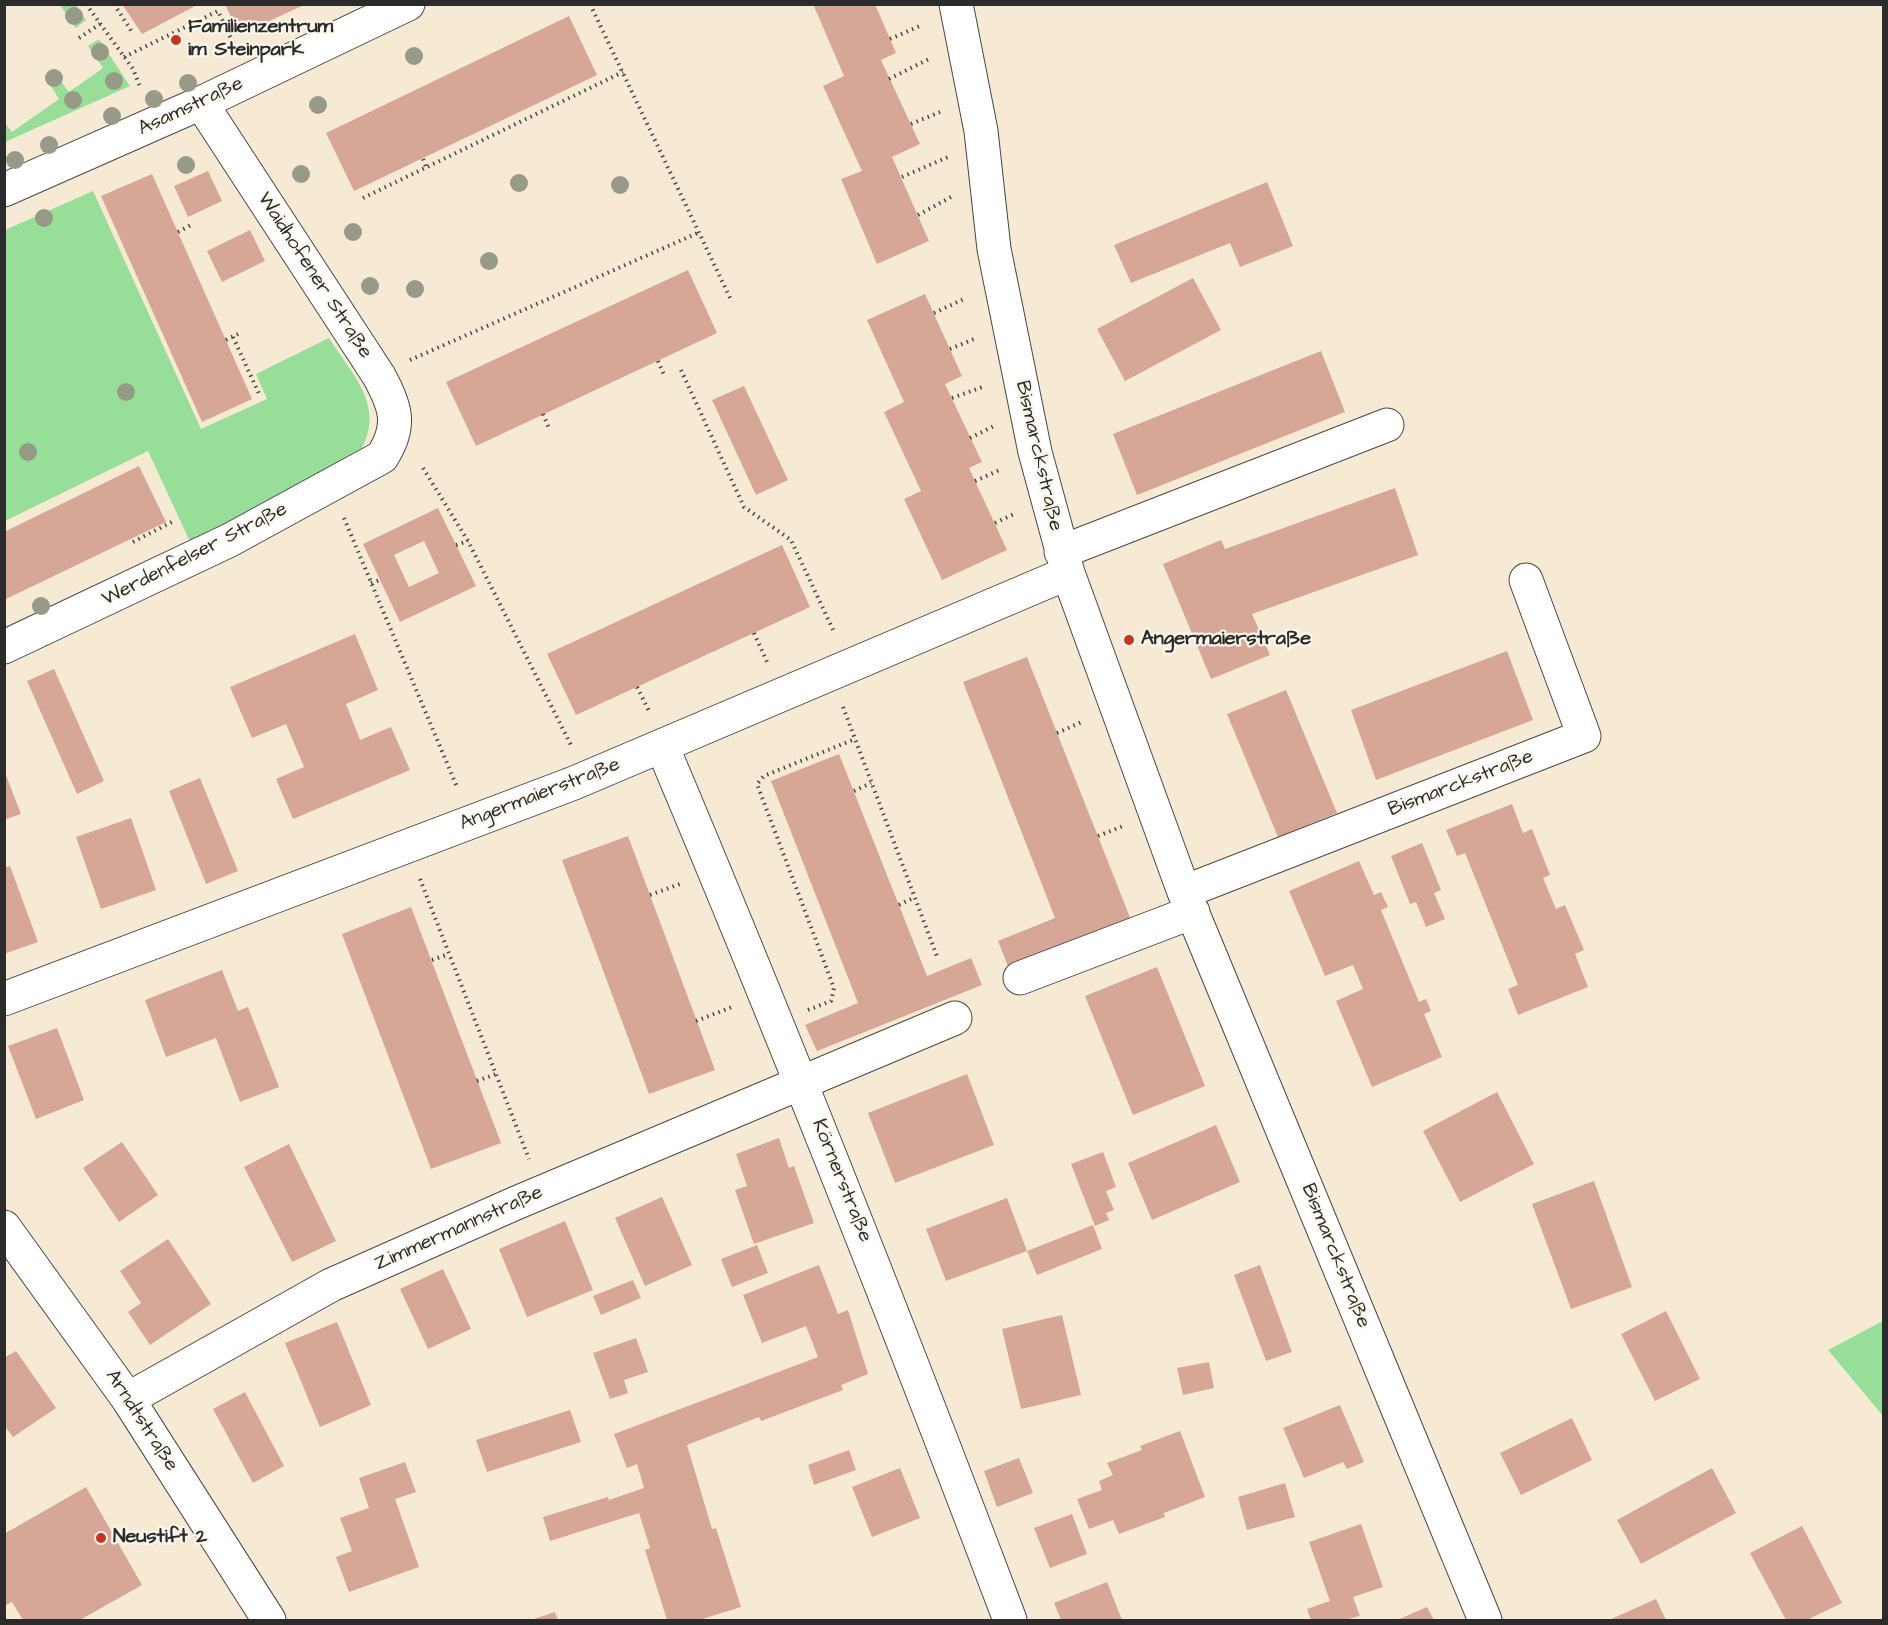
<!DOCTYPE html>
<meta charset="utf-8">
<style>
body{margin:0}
#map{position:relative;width:1888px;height:1625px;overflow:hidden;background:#f7ead5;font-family:"Architects Daughter",sans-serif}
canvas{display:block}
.frame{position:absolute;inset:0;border:6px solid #2b2b2b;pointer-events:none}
</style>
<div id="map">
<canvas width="1888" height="1625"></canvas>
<div class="frame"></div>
</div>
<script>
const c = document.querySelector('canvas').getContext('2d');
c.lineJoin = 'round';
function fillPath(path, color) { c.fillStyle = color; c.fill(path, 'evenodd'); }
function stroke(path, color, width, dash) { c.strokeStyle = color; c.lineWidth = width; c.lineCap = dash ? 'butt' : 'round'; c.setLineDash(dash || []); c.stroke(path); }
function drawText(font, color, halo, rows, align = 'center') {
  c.font = font + ' "Architects Daughter",sans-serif'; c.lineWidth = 4.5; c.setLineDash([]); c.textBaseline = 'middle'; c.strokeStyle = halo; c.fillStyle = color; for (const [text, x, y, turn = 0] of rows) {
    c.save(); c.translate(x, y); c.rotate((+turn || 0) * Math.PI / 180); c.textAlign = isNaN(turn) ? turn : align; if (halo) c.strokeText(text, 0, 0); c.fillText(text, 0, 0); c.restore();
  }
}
const green = new Path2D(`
 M60,5H76L86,20L76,28Z
 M99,39L130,86L5,142V123L12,132L59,99L45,77L53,71L69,92L103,68L88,46Z
 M93,191L201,429L267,399L256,374L329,338C351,373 385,405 362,448L192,546L148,451L5,521V230Z
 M1883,1321V1416L1828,1350Z`);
const building = new Path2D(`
 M122,4H199L142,34Z
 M225,4H306L239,35Z
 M813,4H875L896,53L881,60L920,144L892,157L929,241L877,264L841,179L862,171L823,86L844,76Z
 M569,16L597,75L354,191L326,133Z
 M208,171L222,201L188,217L174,186Z
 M152,174L252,399L202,422L101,196Z
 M1267,182L1293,246L1240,267L1230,243L1131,283L1114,245Z
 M250,230L265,261L222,282L207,251Z
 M688,270L717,333L476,446L446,382Z
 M1193,278L1221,330L1125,381L1097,329Z
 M925,294L962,376L945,384L982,462L969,468L1007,550L942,580L904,499L921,491L884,412L904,402L867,320Z
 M1321,351L1345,412L1137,495L1113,434Z
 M744,386L788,480L756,495L712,400Z
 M139,466L166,522L4,600V532Z
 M1395,488L1418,555L1252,614L1270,655L1211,679L1163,564L1221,540L1225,549Z
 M438,508L476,586L400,622L363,544ZM424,541L439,573L409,587L394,555Z
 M782,545L810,607L576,715L547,654Z
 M355,634L378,690L346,704L360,740L391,727L410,770L293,819L276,779L304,767L286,724L252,738L230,687Z
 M1507,651L1533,720L1376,780L1351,710Z
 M1027,657L1131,920L1009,969L998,941L1055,918L963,682Z
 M54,669L104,781L77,794L27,681Z
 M1286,690L1337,813L1278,837L1227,714Z
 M839,754L927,976L971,958L982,985L817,1051L805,1025L858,1003L771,781Z
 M4,770L21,814L4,820Z
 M200,778L238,871L206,884L169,791Z
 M1512,804L1523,833L1532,829L1550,875L1543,878L1556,909L1565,905L1584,950L1575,954L1588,987L1518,1015L1508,989L1518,985L1465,853L1457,856L1446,830Z
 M131,818L156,890L101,909L76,837Z
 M628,836L715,1070L649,1094L562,860Z
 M1422,843L1441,890L1434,893L1445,919L1426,927L1416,902L1410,904L1391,856Z
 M1359,861L1374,895L1381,892L1388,907L1381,910L1419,1002L1426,999L1431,1011L1424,1014L1442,1057L1372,1087L1336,1001L1363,989L1353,965L1325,976L1289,891Z
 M10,866L38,942L4,954V868Z
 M411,907L501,1143L431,1169L342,934Z
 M1157,967L1205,1086L1133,1115L1085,996Z
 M222,970L238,1011L248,1007L279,1087L240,1102L216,1038L166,1057L145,1000Z
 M57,1028L84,1100L36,1119L8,1046Z
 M967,1074L994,1145L895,1183L868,1113Z
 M1497,1092L1534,1164L1460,1202L1423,1131Z
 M1216,1125L1240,1182L1152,1220L1128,1163Z
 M779,1138L789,1168L794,1166L814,1223L754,1244L735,1190L747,1186L736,1154Z
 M122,1142L158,1195L119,1222L83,1168Z
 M289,1144L336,1241L292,1262L244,1167Z
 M1103,1152L1116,1187L1106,1191L1114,1210L1106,1213L1109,1220L1095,1226L1071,1164Z
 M1594,1181L1632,1287L1571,1309L1532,1204Z
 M662,1197L692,1265L645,1286L615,1218Z
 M1007,1198L1027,1251L946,1281L926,1229Z
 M565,1221L593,1290L527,1317L499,1249Z
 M1093,1225L1102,1249L1037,1275L1027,1251Z
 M168,1239L211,1304L150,1345L128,1312L141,1303L120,1271Z
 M757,1245L768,1273L732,1287L721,1259Z
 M819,1265L838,1314L848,1310L868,1374L841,1385L843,1390L761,1421L759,1417L687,1445L712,1529L716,1528L741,1607L699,1620H667L645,1550L650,1548L639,1513L550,1541L543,1517L608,1497L609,1500L644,1488L637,1464L627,1468L614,1434L818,1357L806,1326L762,1343L743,1295Z
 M1260,1265L1292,1352L1266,1361L1234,1275Z
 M443,1269L471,1329L428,1349L400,1289Z
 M633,1280L641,1298L601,1315L593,1296Z
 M1666,1311L1700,1379L1655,1401L1621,1334Z
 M1062,1315L1081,1395L1021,1409L1002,1329Z
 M337,1322L371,1405L320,1427L285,1343Z
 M636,1338L648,1372L624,1380L628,1393L610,1399L593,1353Z
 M16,1351L56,1408L13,1437L4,1425V1358Z
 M1209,1362L1214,1388L1183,1395L1177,1368Z
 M245,1392L284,1466L253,1483L213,1409Z
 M1340,1405L1364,1462L1347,1469L1343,1462L1304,1478L1283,1428Z
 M570,1410L581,1442L487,1472L476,1440Z
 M1572,1418L1592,1460L1521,1495L1500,1453Z
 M1180,1431L1205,1497L1164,1513L1165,1517L1119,1534L1113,1520L1089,1529L1077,1499L1102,1490L1099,1481L1113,1475L1107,1463L1142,1450L1140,1446Z
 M849,1450L856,1470L814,1485L808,1465Z
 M1019,1458L1033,1493L997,1507L984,1471Z
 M405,1462L416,1492L395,1499L419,1567L349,1592L336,1557L352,1551L340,1518L369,1508L359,1478Z
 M900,1468L920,1518L872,1537L852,1487Z
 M1712,1468L1736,1513L1641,1564L1617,1520Z
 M1285,1483L1295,1517L1247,1530L1238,1497Z
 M86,1487L142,1585L80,1620H23L12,1602L4,1606V1534Z
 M1072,1514L1087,1554L1050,1568L1034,1528Z
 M1361,1524L1383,1587L1353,1597L1360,1616L1345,1620H1311L1307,1609L1330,1601L1309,1542Z
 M1802,1526L1842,1603L1807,1620H1786L1750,1553Z
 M1107,1582L1122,1620H1061L1054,1603Z
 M1656,1599L1666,1620H1609Z
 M1427,1607L1434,1620H1397Z
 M555,1612L558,1620H531Z`);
const path = new Path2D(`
 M86,4L133,69L141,89
 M114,4L132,32
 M590,4L732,302
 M79,38L100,24
 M890,39L922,25
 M124,57L218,11L235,47
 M889,79L929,59
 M911,124L940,112
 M423,159L426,167
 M902,177L948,157
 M363,198L623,72
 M918,215L951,197
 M178,232L191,225
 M934,313L966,298
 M233,337L260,396
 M226,340L238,334
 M950,349L974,339
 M410,360L700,232
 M658,361L665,377
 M681,370L744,507L791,540L835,634
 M952,398L985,386
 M543,414L549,428
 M970,438L994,426
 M423,468L468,541L571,745
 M975,481L1002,469
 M344,518L457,787
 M995,523L1014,514
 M133,542L172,522
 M456,545L468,541
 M371,583L380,580
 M754,633L767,662
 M637,687L649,711
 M843,707L938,959
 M1057,733L1084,721
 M854,791L871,783
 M1098,836L1123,826
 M420,879L529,1159
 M650,895L680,884
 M899,905L915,897
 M432,960L449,954
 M808,1010L831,1001L834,988L757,784L764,776L855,739
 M696,1021L732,1007
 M477,1081L496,1074`);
const minor = new Path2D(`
 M956,4L981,131L994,249L1035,452L1068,573L1184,892L1485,1620
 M4,190L201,103L408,4
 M1061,552L1387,425
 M4,647L230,540L382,457C402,426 396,407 379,376L201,103
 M662,746C784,1035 899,1327 1010,1620
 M1184,892L1584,736L1526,580
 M1020,978L1193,912
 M4,999L574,783L1068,573
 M4,1227L128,1399L269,1620
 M128,1399L331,1285L516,1203L955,1018`);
const trees = [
 [74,16],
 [100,52],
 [414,56],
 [54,78],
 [114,81],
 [188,83],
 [154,99],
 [73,100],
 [318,105],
 [112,116],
 [49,145],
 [15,160],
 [186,165],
 [301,174],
 [519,183],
 [620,185],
 [44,218],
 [353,232],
 [489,261],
 [370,286],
 [415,289],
 [126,392],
 [28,452],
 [41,606]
];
const markers = [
 [176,40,6,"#c8321e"],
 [1129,640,6,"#c8321e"],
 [101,1538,6,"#c8321e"]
];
const poiNames = [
 ["Familienzentrum",188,28],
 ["im Steinpark",188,51],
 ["Angermaierstraße",1141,640],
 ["Neustift 2",113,1538]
];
const streetNames = [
 ["Asamstraße",191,107,-25],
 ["Waidhofener Straße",314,276,57],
 ["Bismarckstraße",1038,456,77],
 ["Werdenfelser Straße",195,555,-27],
 ["Bismarckstraße",1461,784,-21],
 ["Angermaierstraße",540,795,-21],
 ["Körnerstraße",841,1181,68],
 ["Zimmermannstraße",459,1229,-24],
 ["Bismarckstraße",1335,1256,68],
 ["Arndtstraße",141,1421,57]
];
fillPath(green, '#97de98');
fillPath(building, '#d6a696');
stroke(minor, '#4a4844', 35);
stroke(path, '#4a4844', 4, [1.5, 4.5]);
stroke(minor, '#fff', 33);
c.fillStyle = '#969a86';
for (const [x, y] of trees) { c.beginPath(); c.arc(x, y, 9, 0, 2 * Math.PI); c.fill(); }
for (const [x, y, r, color] of markers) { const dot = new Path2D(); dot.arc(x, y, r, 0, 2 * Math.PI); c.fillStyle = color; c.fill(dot); stroke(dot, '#fbf7ec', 2); }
drawText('bold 20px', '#2b2b2b', '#fbf7ec', poiNames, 'left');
drawText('20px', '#2b2b2b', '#fbf7ec', streetNames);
</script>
